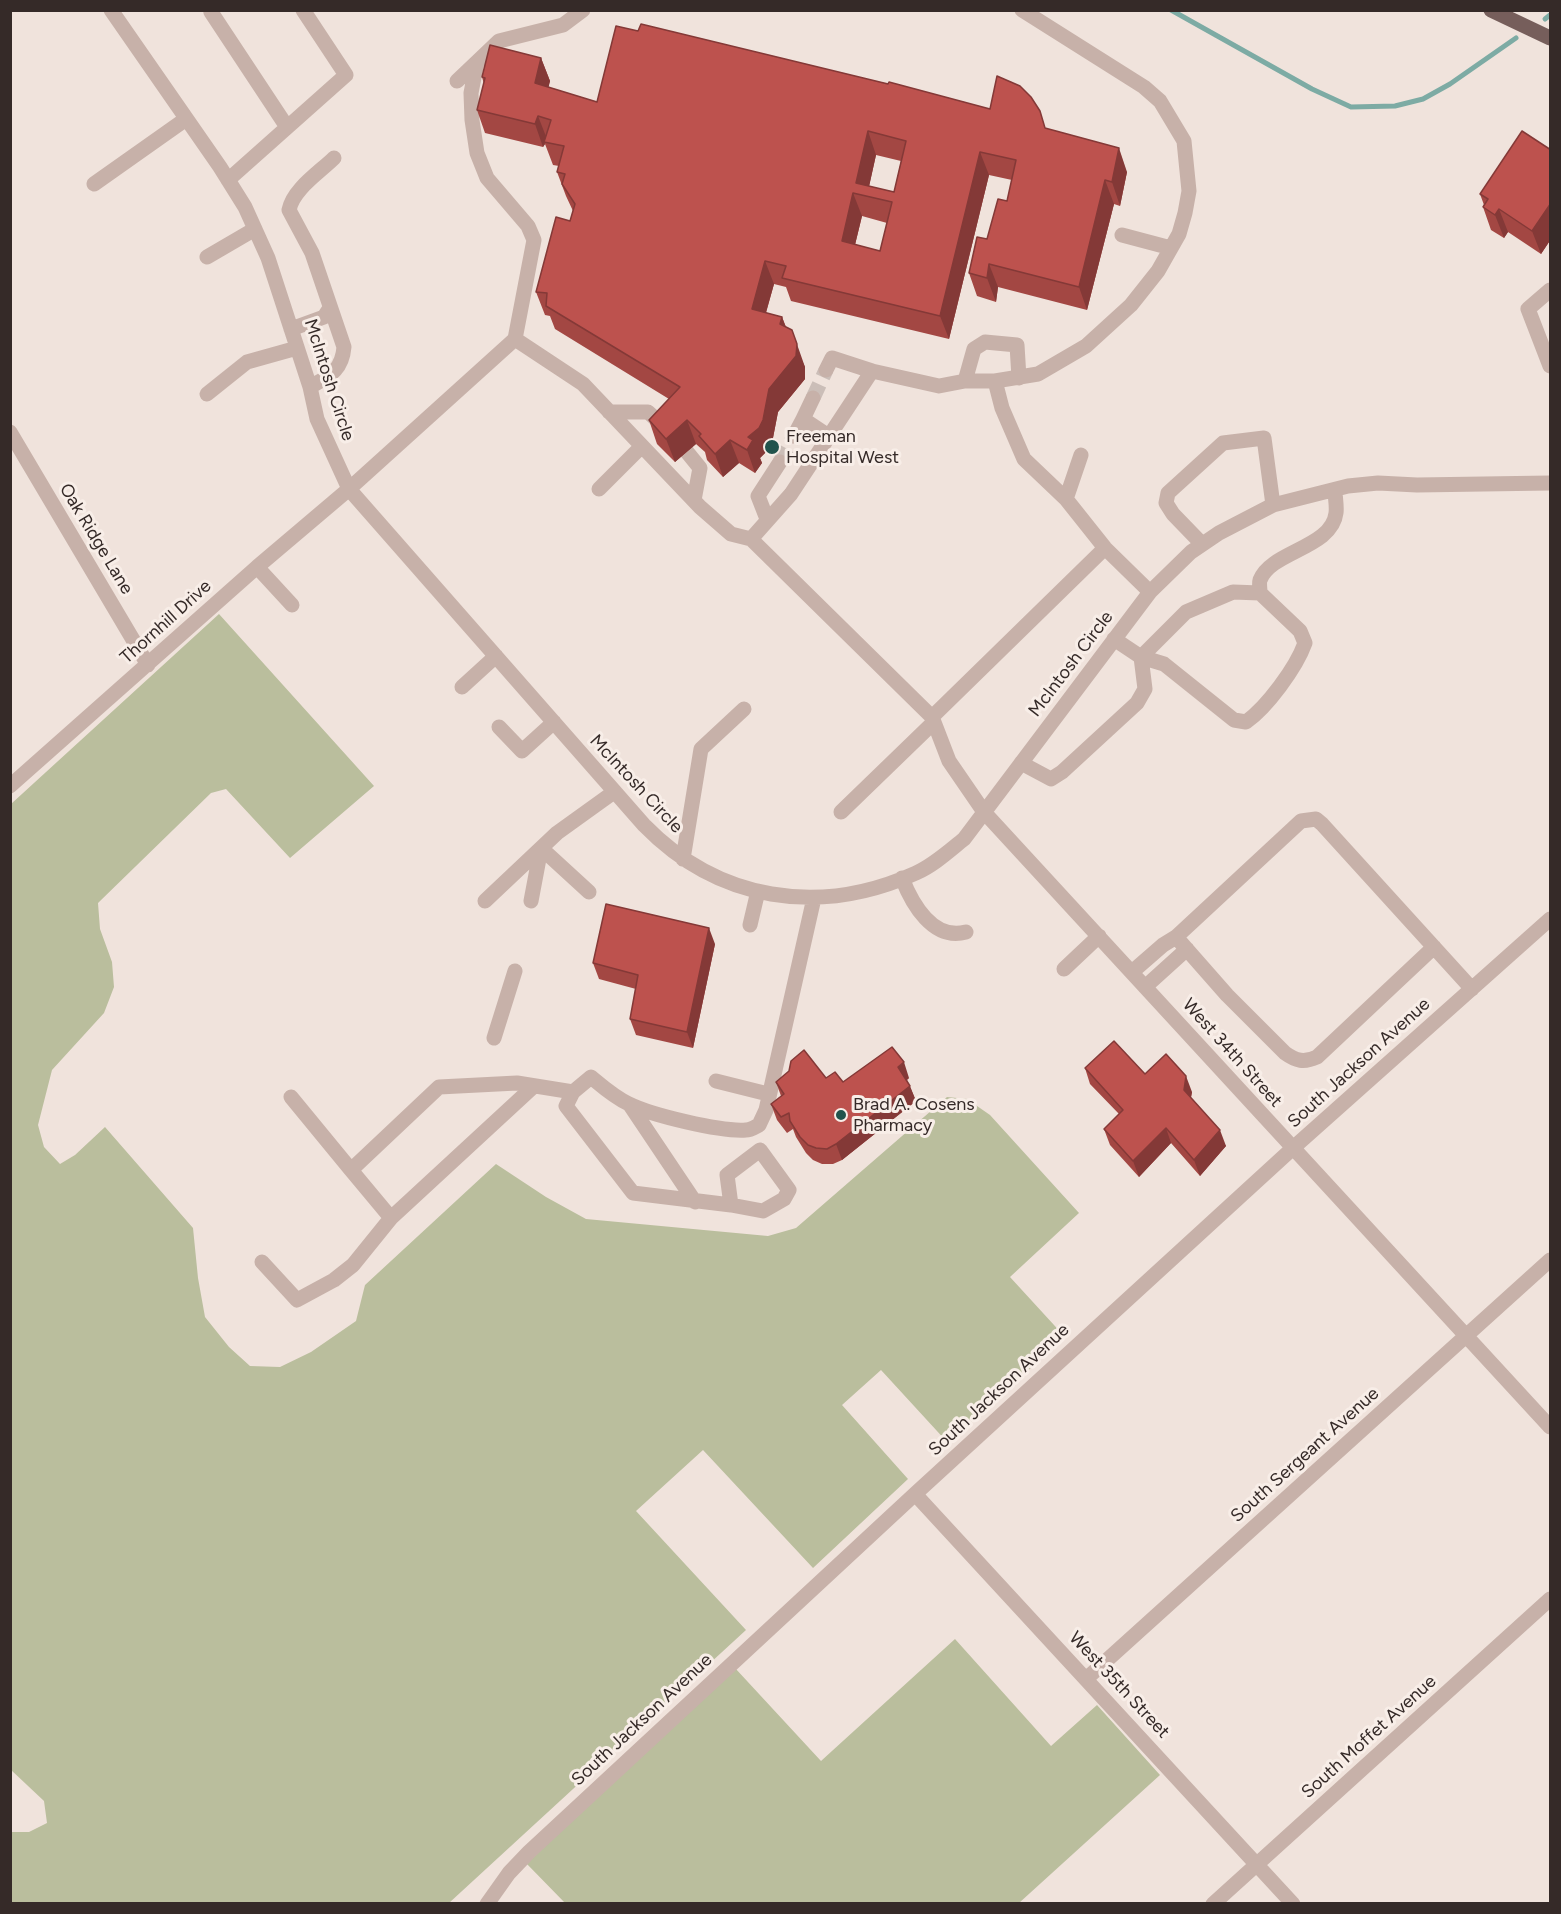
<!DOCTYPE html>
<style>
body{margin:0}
#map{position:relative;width:1561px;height:1914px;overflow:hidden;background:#f0e3dc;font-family:Figtree,sans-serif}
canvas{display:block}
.frame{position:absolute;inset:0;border:12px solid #352a28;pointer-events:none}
</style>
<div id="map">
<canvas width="1561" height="1914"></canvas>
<div class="frame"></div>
</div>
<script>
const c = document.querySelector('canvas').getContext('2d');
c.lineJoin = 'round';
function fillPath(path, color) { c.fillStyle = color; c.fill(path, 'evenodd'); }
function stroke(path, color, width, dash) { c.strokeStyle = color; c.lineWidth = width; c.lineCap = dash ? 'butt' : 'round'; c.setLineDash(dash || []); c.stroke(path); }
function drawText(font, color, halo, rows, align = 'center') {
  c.font = font + ' Figtree,sans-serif'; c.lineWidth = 6; c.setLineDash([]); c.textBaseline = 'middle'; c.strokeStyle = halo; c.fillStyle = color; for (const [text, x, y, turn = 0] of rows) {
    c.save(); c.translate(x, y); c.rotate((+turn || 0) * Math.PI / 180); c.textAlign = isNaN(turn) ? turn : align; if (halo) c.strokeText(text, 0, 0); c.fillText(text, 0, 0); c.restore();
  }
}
const green = new Path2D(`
 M219,614L374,786L290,858L226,789L211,793L98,903L100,929L112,962L114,987L104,1013L52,1070L38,1125L44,1147L60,1164L75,1155L105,1127L193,1228L198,1278L205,1317L229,1347L250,1366L280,1367L311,1352L356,1321L365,1285L496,1164L546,1197L586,1219L768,1236L796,1228L947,1097L967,1099L990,1115L1079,1213L1010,1277L1065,1337L948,1443L881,1370L842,1405L908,1479L813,1568L703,1450L636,1511L746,1630L449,1903H11V1832H29L47,1823L44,1801L10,1769L11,804Z
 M955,1639L1051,1746L1097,1705L1160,1775L1019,1903H565L526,1863L735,1668L821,1761Z`);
const stream = new Path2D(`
 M1171,10L1312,89L1351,107L1395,106L1423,99L1450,84L1516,38
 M1545,19L1550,15`);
const minorTunnel = new Path2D(`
 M813,398L826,370
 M780,462L794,436`);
const minor = new Path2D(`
 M111,10L220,167L245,207L268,258L310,387L317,419L349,489L644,825C718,901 819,917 916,873C934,865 949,851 964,839L1150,592L1191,552L1219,533L1273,505L1348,486L1378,483L1417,485L1550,483
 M213,10L211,12L287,127
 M457,81L477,62
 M228,180L346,75L303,10
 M94,184L186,119
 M1122,235L1171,248
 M207,257L255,229
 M1550,290L1528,309L1550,366
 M291,329L324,317L330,308
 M515,339L583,384L700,507L731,534L751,539L932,717L949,761L984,812L1550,1427
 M826,370L832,358L872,371
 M965,381L974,349L985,342L1017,345L1019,378
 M995,381L1002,408L1024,459L1066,499L1105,548L1150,592
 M310,387C329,376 342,371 344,347L312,253L289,210C293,189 320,172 334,158
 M207,394L247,362L297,348
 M813,398L803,419L830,437
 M609,412H648L668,430
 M10,432L148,665
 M794,436L803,419
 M687,452L700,468L694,500
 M599,489L642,446
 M1066,499L1081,455
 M767,519L758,496L780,462
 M751,539L791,494L872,371L939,386L965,381H995L1038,374L1086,346L1131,305L1158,271L1179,234L1185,213L1189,191L1184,141L1160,101L1144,87L1022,10
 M1202,544L1173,514L1166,503L1168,493L1223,443L1264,438L1273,505
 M257,567L292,605
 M1233,592L1260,593L1300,631L1305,643C1296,668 1267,707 1246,722L1234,720L1164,664L1141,657L1186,612Z
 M1260,593C1260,589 1259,583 1260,580C1271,551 1332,548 1336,513C1337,506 1335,497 1335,490
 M462,687L496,656
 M932,717L1105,548
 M499,727L522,751L554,722
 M1021,763L1051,779L1062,772L1137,703L1145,689L1141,657L1114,639
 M10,786L257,567L349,489L515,339L534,240L528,226L487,178L477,153L472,120L471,93L477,62L499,41L563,25L583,10
 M841,812L934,722
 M541,848L589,892
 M683,859L701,749L744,709
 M902,878C912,904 933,941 966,932
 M485,901L557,833L614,792
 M531,901L541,848
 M750,925L758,891
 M1434,947L1317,1057C1304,1063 1296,1061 1285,1053L1227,995L1176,937L1301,821L1316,819L1322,824L1472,989
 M1064,969L1099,936
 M1132,972L1163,945L1176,937
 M1145,987L1187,949
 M494,1038L515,971
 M716,1081L768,1094
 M534,1086L391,1218L351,1170L439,1087L517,1083L573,1092
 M291,1097L351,1170
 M630,1105L695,1202
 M731,1205L727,1175L760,1150L789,1190L784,1199L763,1211L731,1205L633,1193L566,1106L573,1092L591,1077C603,1087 614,1097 629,1104C651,1115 721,1132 746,1130C751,1130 755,1127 759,1125L766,1110L814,898
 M262,1262L297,1300L334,1280L353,1265L391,1218
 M915,1494L1293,1904
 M1086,1679L1550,1260
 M487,1904L509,1873L529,1852L915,1494L1293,1148L1550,919
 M1213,1904L1550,1599`);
const major = new Path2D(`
 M1491,10L1550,38`);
const wall = new Path2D(`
 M541,58L550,81L548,87L597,102L1046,128L1127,172L1120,206L1114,204L1087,310L998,287L996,302L977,296L969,273L1007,201L1012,180L989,175L949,339L791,301L786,287L774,284L766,313L782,317L786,327L805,367V379L778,412L772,443L767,451L760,458L762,463L755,473L739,463L723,477L707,460L705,452L696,444L675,462L657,444L649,420L669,399L555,329L550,316L545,315L536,292L570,221L573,211L566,196L557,172L559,166L553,165L545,144L543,147L485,133L477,110L484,84L482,77ZM876,155L901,161L894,192L869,186ZM862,216L887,223L880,251L855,245Z
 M1551,150V239L1541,254L1508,232L1504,238L1491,230L1483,207L1484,205L1480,194Z
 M715,944L693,1048L636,1035L630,1019L636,989L599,979L593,963Z
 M1085,1068L1192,1092L1191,1098L1226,1146L1200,1176L1171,1143L1139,1177L1110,1145L1104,1129L1119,1114L1090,1084Z
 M826,1078L843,1082L909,1078L907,1080L916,1101L842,1160L833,1164H822L813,1160L806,1153L796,1137L793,1129L787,1133L777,1120L771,1104L781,1096L776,1082Z`);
const shadedWall = new Path2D(`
 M541,58L550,81L544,107L535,83Z
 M538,116L547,139L544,142L545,144L543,147L535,124Z
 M868,131L876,155L867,196L856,183Z
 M1119,148L1127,172L1120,206L1112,182Z
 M980,152L989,175L949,339L940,316Z
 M1105,180L1114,204L1087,310L1079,287Z
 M853,193L862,216L850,265L842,241Z
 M1551,203V239L1541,254L1532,231Z
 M1499,209L1508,232L1504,238L1495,215Z
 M765,261L774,284L760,333L752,309Z
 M989,264L998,287L996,302L987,278Z
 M782,317L791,341L780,324Z
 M792,330L805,367V379L778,412L772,443L767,451L760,458L762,463L755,473L747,450L748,437L769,389Z
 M687,420L696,444L675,462L666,439Z
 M730,440L739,463L723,477L715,454Z
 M709,928L715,944L693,1048L687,1032Z
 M904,1062L909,1078L903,1083L898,1067Z
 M1186,1076L1192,1092L1189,1106L1184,1090Z
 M910,1086L916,1101L842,1160L836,1144Z
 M1166,1128L1171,1143L1139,1177L1133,1161Z
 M1220,1130L1226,1146L1200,1176L1194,1160Z`);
const building = new Path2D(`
 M641,24L888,84L889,82L990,109L997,76L1020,86L1031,97L1040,111L1045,128L1119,148L1112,182L1105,180L1079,287L989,264L987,278L969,273L977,237L987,239L998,199L1007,201L1016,160L980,152L940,316L782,278L786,266L765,261L752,309L782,317L780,324L792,330L797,344L796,356L769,389L763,420L759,428L748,437L753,440L747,450L730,440L715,454L699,436L701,434L687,420L666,439L649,420L680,387L546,306L547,293L536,292L556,217L570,221L575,204L562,184L565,174L557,172L564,146L544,142L551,120L538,116L535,124L477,110L485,78L482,77L490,45L541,58L535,83L597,102L616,26L638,31ZM868,131L906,141L894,192L856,183ZM853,193L892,202L880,251L842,241Z
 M1522,131L1551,150V203L1532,231L1499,209L1495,215L1483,207L1488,199L1480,194Z
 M606,904L709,928L687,1032L630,1019L638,975L593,963Z
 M1114,1041L1145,1074L1166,1054L1186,1076L1184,1090L1220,1130L1194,1160L1166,1128L1133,1161L1104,1129L1123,1110L1085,1068Z
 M892,1047L904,1062L898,1067L910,1086L836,1144L827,1149L816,1148L808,1145L800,1137L790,1121L789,1113L781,1117L771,1104L784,1094L776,1082L789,1071L791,1061L804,1050L826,1078L835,1072L843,1082Z`);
const markers = [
 [772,447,8,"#21534c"],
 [841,1115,6,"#21534c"]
];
const streetNames = [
 ["McIntosh Circle",329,380,72],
 ["Oak Ridge Lane",96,539,59],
 ["Thornhill Drive",166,622,-42],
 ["McIntosh Circle",1071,664,-53],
 ["McIntosh Circle",636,784,47],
 ["West 34th Street",1232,1053,48],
 ["South Jackson Avenue",1359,1063,-42],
 ["South Jackson Avenue",999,1390,-43],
 ["South Sergeant Avenue",1305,1455,-42],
 ["West 35th Street",1119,1685,47],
 ["South Jackson Avenue",642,1720,-43],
 ["South Moffet Avenue",1369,1737,-42]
];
const poiNames = [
 ["Freeman",786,437],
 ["Hospital West",786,458],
 ["Brad A. Cosens",853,1105],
 ["Pharmacy",853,1126]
];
fillPath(green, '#babe9d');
stroke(stream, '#7daba4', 5);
stroke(minorTunnel, '#cbbeb8', 15, [15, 8]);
stroke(minor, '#c7b1a9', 15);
stroke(major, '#765e5b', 15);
fillPath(wall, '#a34743');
fillPath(shadedWall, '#843937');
fillPath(building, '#bd524e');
stroke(building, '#843937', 1.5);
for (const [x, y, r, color] of markers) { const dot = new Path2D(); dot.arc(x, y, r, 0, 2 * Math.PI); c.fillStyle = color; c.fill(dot); stroke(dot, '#f8eee8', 2); }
drawText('18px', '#352a28', '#f8eee8', streetNames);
drawText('18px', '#352a28', '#f8eee8', poiNames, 'left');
</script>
